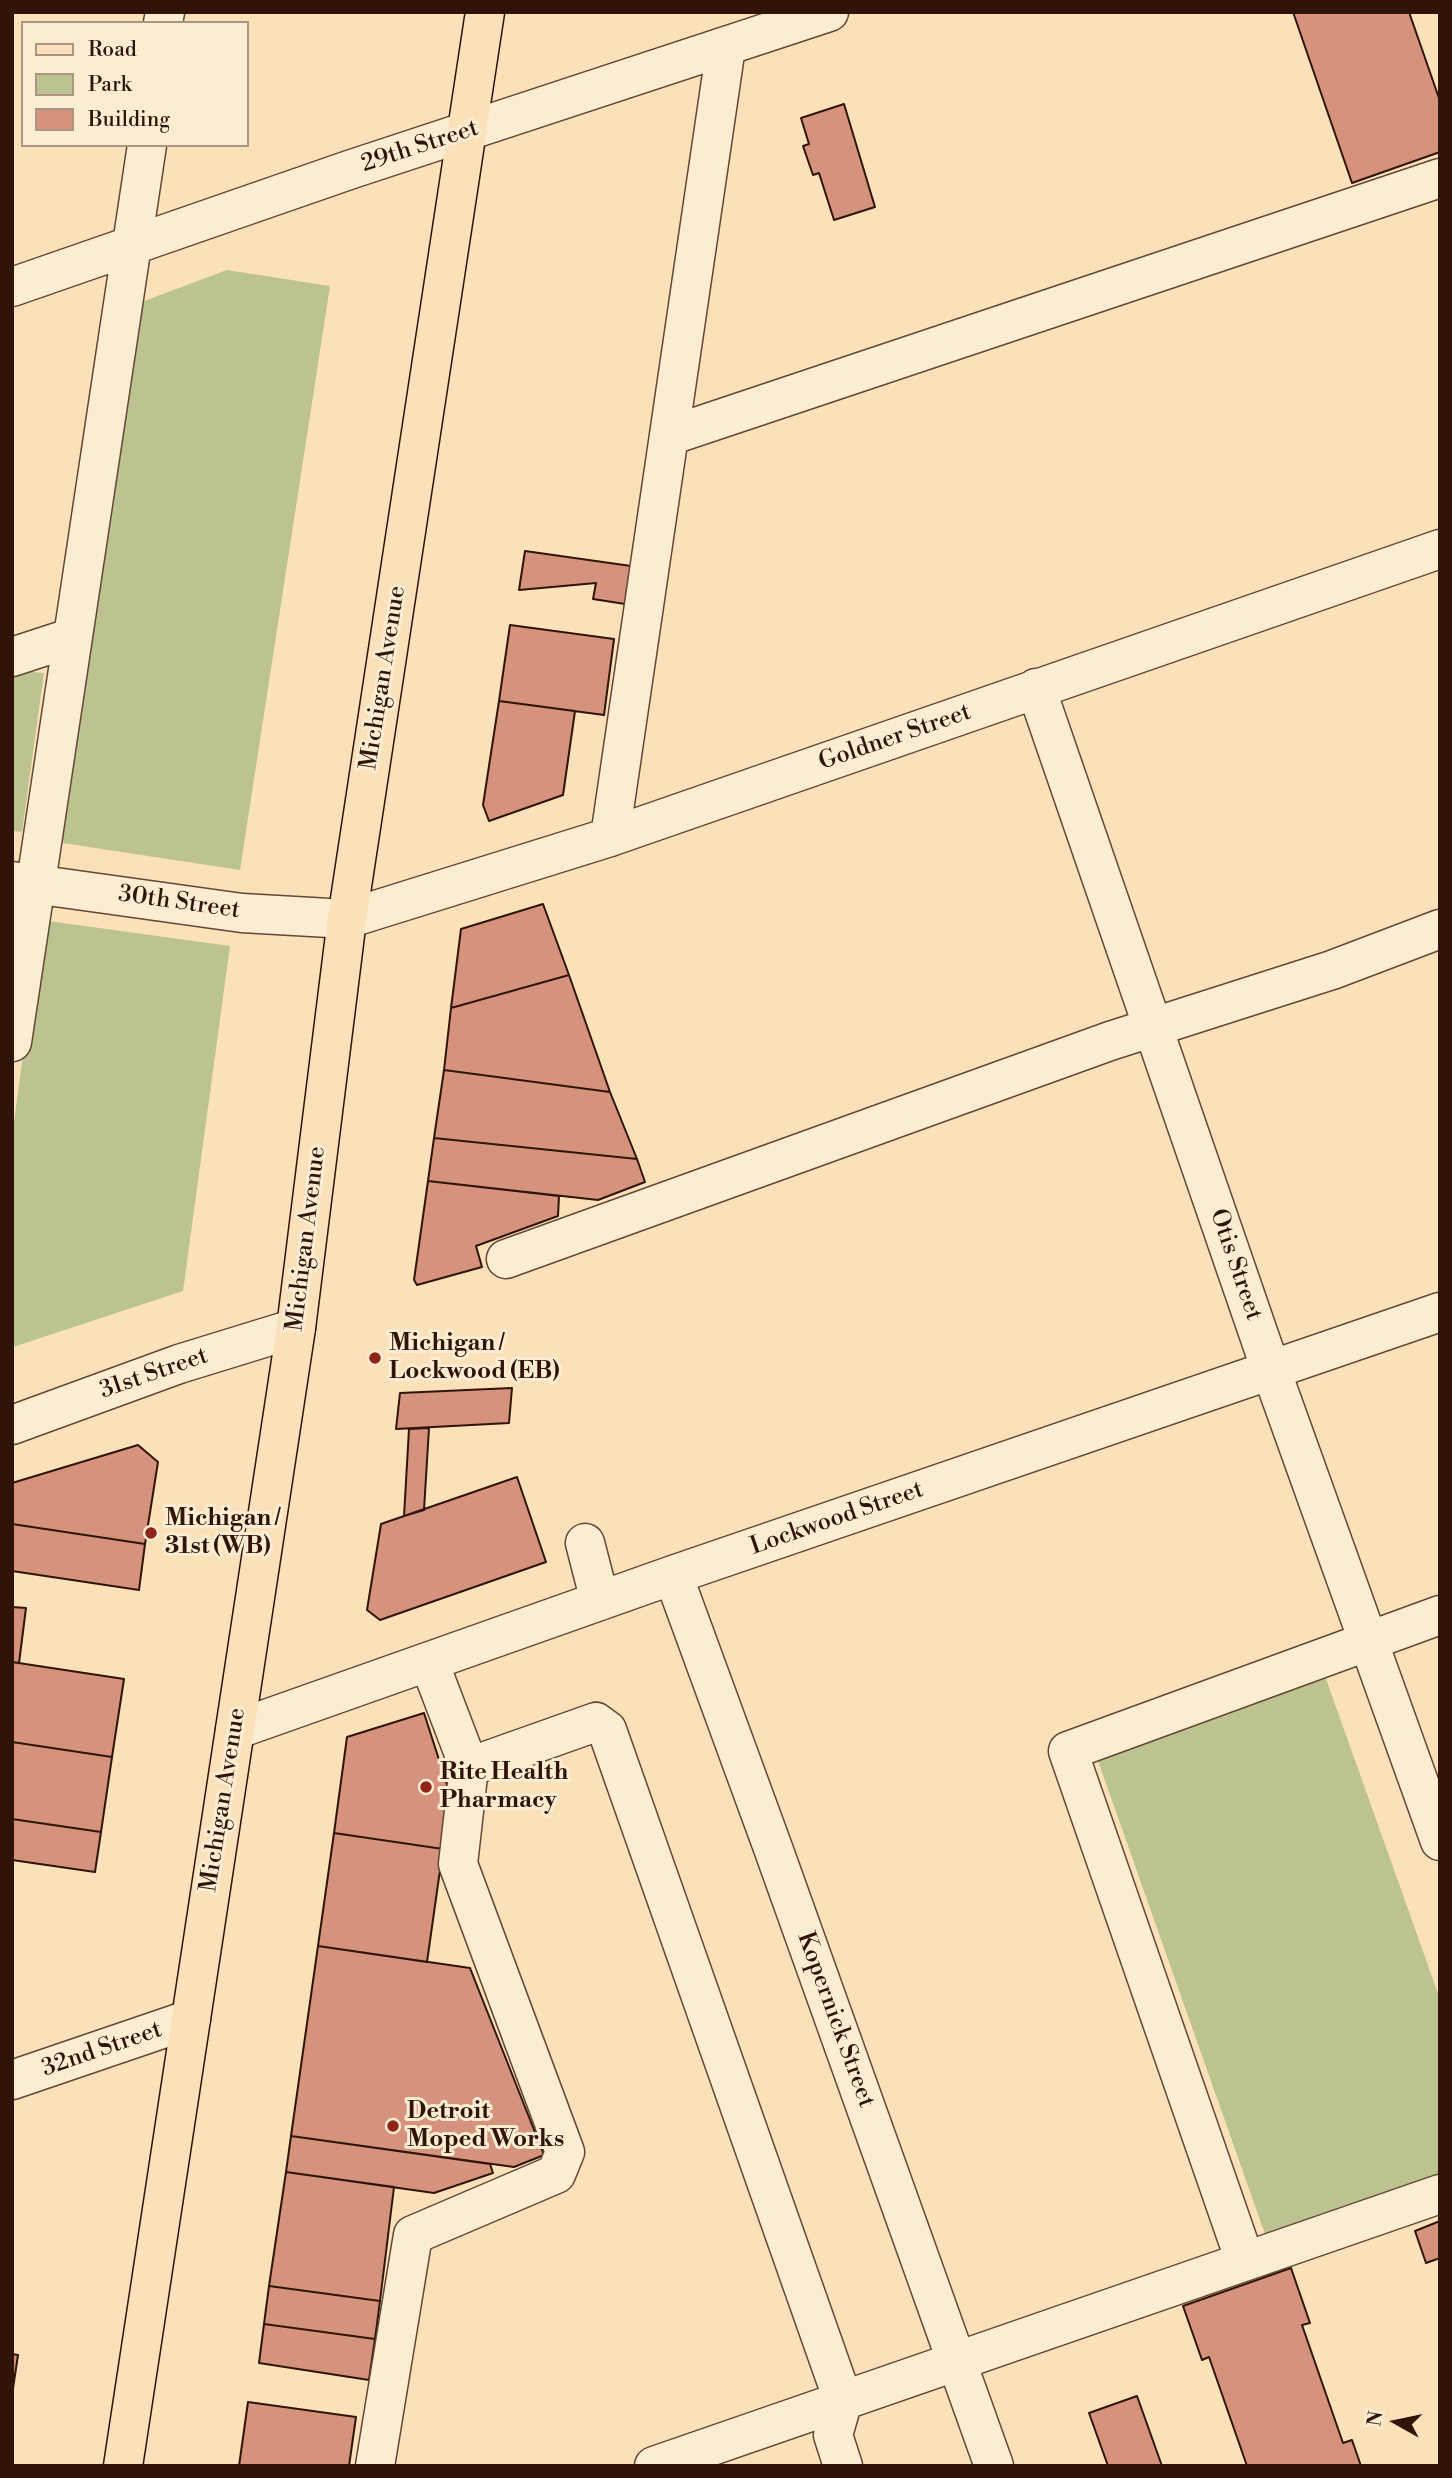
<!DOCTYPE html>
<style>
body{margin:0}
#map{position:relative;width:1452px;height:2478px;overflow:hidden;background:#fbe1ba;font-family:"Libre Bodoni",serif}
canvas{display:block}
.frame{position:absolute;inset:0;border:14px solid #301408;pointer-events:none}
.legend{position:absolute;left:21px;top:21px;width:228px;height:126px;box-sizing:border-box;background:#fcecd2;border:2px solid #aa9681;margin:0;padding:9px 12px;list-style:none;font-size:21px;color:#301408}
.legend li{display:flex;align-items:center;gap:14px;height:35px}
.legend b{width:35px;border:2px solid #aa9681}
.north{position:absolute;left:1361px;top:2387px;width:70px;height:70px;-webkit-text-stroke:5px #fcecd2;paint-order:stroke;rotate:279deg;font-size:19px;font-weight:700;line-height:28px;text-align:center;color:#301408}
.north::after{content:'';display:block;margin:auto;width:24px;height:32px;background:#301408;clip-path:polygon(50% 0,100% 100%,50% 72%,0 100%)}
</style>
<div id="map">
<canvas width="1452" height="2478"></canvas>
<div class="frame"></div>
<ul class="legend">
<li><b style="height:9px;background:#fbe1ba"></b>Road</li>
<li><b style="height:19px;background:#bcc391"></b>Park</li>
<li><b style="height:19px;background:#d5937d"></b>Building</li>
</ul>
<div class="north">N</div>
</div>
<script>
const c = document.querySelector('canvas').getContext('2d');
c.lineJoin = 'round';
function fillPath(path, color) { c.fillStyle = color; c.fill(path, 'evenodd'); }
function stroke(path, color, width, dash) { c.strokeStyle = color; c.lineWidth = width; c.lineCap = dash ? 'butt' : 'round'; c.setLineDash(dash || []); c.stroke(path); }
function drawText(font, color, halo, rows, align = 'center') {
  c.font = font + ' "Libre Bodoni",serif'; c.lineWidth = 6; c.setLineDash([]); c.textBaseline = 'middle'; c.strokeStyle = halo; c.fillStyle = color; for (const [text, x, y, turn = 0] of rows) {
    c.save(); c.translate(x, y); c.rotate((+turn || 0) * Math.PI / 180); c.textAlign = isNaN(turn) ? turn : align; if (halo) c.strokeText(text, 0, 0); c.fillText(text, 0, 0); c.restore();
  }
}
const green = new Path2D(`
 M227,270L330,286L240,870L56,842L139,303Z
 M12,670L44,673L22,832L12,831Z
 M41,920L230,946L183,1291L13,1347L12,1137Z
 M1325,1676L1440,1999V2175L1266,2237L1097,1758Z`);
const building = new Path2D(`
 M1293,12H1409L1440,101V152L1352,183Z
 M844,104L875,207L834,220L819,173L813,175L803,146L809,144L801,118Z
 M525,551L631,566L625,604L593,599L596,583L519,590Z
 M510,625L614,639L604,715L499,701Z
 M499,701L575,711L563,795L489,821L483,805Z
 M543,904L569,975L451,1008L461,929Z
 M569,975L610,1092L444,1070L451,1008Z
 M444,1070L610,1092L637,1159L434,1138Z
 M434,1138L637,1159L645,1182L598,1200L428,1181Z
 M428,1181L559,1196L558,1216L476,1246L482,1267L417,1285L414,1280Z
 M512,1388L509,1423L396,1429L400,1393Z
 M429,1428L424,1510L404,1516L409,1429Z
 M138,1445L158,1462L145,1544L12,1524V1483Z
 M517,1477L546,1562L380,1620L367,1610L381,1524Z
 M12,1524L145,1544L139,1590L12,1571Z
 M12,1607L26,1608L19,1663L12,1662Z
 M12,1662L124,1679L112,1757L12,1742Z
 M424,1713L452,1800L443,1849L334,1833L347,1737Z
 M12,1742L112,1757L101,1832L12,1819Z
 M12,1819L101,1832L95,1872L12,1860Z
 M334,1833L443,1849L427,1962L318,1946Z
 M318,1946L470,1968L544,2155L514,2167L291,2136Z
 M291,2136L490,2164L493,2173L434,2193L286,2172Z
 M286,2172L394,2187L380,2301L269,2286Z
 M1440,2221V2258L1426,2263L1415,2231Z
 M1291,2268L1310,2323L1302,2325L1343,2443L1352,2440L1361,2466H1247L1209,2357L1202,2360L1183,2306Z
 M269,2286L380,2301L375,2339L264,2324Z
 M264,2324L375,2339L369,2380L259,2363Z
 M12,2354L18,2355L12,2395Z
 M1137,2396L1162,2466H1108L1089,2413Z
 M248,2402L356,2417L349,2466H239Z`);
const minor = new Path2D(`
 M163,23L165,12
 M12,287L352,169L829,12
 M669,436L1440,178
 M12,657L73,637
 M1036,688L1271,1370L1440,1841
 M610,837L726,47
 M12,881L242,913L347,919L610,837L1440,549
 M12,1042L147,145
 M506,1259L1110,1041L1332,970L1440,929
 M12,1425L179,1364L296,1328
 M585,1543L600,1601
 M673,1575L773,1848L994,2466
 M235,1730L673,1575L1440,1312
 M469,1767L596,1722L607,1730L843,2400L833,2435L843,2466
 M12,2080L191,2019
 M1245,2261L1068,1751L1440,1615
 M375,2466L413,2235L556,2174L565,2152L458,1864L469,1767L429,1662
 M654,2466L1440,2194`);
const major = new Path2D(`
 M123,2466L296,1328L347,919L485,12`);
const markers = [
 [375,1358,7,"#8f2418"],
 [151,1533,7,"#8f2418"],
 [426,1787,7,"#8f2418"],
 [393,2126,7,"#8f2418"]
];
const streetNames = [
 ["29th Street",420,147,-18],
 ["Michigan Avenue",384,678,-81],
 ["Goldner Street",895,738,-19],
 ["30th Street",179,903,8],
 ["Michigan Avenue",307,1239,-83],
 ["Otis Street",1235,1265,71],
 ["31st Street",154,1374,-19],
 ["Lockwood Street",837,1519,-19],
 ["Michigan Avenue",224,1800,-81],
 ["Kopernick Street",835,2020,70],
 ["32nd Street",102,2050,-19]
];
const poiNames = [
 ["Michigan /",389,1344],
 ["Lockwood (EB)",389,1372],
 ["Michigan /",165,1519],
 ["31st (WB)",165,1547],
 ["Rite Health",440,1773],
 ["Pharmacy",440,1801],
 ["Detroit",407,2112],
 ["Moped Works",407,2140]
];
fillPath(green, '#bcc391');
fillPath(building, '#d5937d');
stroke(building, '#301408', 2);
stroke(minor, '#634734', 41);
stroke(major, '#301408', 41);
stroke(minor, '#fcecd2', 38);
stroke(major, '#fbe1ba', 38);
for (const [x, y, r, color] of markers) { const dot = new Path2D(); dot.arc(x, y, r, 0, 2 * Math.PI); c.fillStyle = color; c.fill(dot); stroke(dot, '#fcecd2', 2.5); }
drawText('24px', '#301408', '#fcecd2', streetNames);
drawText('bold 24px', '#301408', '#fcecd2', poiNames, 'left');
</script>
